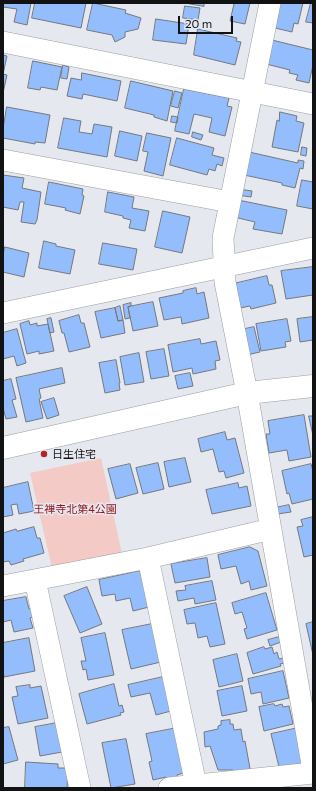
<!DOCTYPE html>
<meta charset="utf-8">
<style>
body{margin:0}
#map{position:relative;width:316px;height:791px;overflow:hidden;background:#e5e8ee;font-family:Commissioner,sans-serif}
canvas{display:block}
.frame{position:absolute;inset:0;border:4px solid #111214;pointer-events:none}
.scale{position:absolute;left:178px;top:16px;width:55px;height:18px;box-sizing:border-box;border:2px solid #111214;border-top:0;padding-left:5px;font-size:12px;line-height:14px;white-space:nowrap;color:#111214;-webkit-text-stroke:3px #e5e8ee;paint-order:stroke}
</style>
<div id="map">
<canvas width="316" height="791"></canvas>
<div class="frame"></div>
<div class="scale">20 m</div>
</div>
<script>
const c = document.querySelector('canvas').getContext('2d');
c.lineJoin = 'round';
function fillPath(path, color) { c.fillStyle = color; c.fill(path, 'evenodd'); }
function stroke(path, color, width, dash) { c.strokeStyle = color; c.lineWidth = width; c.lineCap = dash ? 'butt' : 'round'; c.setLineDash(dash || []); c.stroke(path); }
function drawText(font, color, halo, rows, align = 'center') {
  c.font = font + ' Commissioner,"Noto Sans JP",sans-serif'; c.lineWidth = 3; c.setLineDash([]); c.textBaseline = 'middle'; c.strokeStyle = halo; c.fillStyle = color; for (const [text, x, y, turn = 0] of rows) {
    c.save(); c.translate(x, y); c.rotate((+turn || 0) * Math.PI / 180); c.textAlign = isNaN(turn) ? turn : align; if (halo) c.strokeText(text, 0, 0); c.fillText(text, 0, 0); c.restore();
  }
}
const green = new Path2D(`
 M101,458L122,554L52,568L30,473Z`);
const building = new Path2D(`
 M3,3H31L27,25L14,22L17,9L3,7Z
 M35,3H86L81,28L32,18Z
 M93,3L126,10L125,13L141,18L138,29L125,32V37L115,42L112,35L87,30Z
 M185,3H204V6Z
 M229,3H250L245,24L230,21L234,4Z
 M275,3H303L298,24L294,23L292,32L275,28Z
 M311,3H313V23L306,22Z
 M185,6L200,8L198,20L183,18Z
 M156,19L189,24L186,44L153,40Z
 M198,29L237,38L236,41L241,42L235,65L194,55Z
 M272,40L313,50V65L309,83L296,80L298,75L289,73L290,70L266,64Z
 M3,55L7,56L3,74L7,75L3,93Z
 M33,61L62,67L57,90L41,87L40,90L28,88Z
 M63,65L69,67L67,79L61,78Z
 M82,73L121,81L117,101L83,94L82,99L67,96L71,78L81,80Z
 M131,81L173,91L167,121L154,117V115L125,108Z
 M184,89L229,98L227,106L232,107L225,136L209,132L212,118L194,114L189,134L175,131Z
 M175,91L182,93L178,108L171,106Z
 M7,107L50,115L45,143L35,142V144L3,138V129Z
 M280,112L297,116L296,121L304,123L298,152L272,147L277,120L279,121Z
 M172,116L178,117L177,123L171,122Z
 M64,118L81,121L79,132L92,134L94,124L112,127L107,157L58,148Z
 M120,131L142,136L137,161L115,156Z
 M193,132L203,135L201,140L192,137Z
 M147,133L171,138L163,176L144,171L148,152L143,151Z
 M177,138L214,148L212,155L224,158L222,166L217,164L215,171L209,169L207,175L170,165Z
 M302,147L307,148L306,156L301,155Z
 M249,152L298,163V160L304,161L303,169L300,168L295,188L282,185V183L244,175Z
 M3,175L24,178L22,188L41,192L37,220L35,224L21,222L24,202H20L18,210L3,207Z
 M302,180L313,182V209L297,206Z
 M49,182L83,189L82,195L84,196L80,214L65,210L66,208L45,204Z
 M238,189L252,191L251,197L237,195Z
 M108,192L134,197L132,208L149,211L145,231L129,228L131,220L123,218V216L105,212Z
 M238,200L287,210L282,234L253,229L255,222L234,217Z
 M163,211L190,217L182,253L155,247Z
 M44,241L56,244V246L75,250L70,274L39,268Z
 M103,243L137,249L133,270L99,264Z
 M5,247L29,253L24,277L3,272V256Z
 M313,267V295L286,299L281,271Z
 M267,276L269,285H272L276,303L251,309L250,306L235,309L229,285Z
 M196,288L197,294L204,292L209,318L182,324L181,317L164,320L159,298L183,293V291Z
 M153,302L158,326L133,331L128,307Z
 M131,303V306L128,307L130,318L125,319L123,305Z
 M120,306L123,320L118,321L115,308Z
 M115,308L118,321L123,320L125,333L101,338L95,312Z
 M79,315L81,323H84L90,347L69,352L64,333H62L59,321Z
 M313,317V340L300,342L297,319Z
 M51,318L54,332L50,333L47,319Z
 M287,319L291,341L285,342L286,347L261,351L256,324Z
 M29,321L30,325L37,323V326L48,324L54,351L39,354V351L27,354L20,324Z
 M254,327L260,352L242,356L236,331Z
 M17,329L26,363L17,366L14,356L3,359V333Z
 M200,339L201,344L216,341L220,360L215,361L216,369L193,374L192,368L173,372L168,345Z
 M164,349L169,376L151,379L146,352Z
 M139,353L144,382L125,385L120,357Z
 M116,360L120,383H119L120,390L105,393L99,363Z
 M62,368L65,383L39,389L41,398L39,399L43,418L26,422L16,378Z
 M190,373L193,386L178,389L175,376Z
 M11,379L16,399L12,400L17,417L6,419L3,408V381Z
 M54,398L59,415L47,419L41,402Z
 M304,415L311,457L289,461L287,450L269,453L266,434H270L268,421Z
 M309,416H313V435Z
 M225,432L227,440L235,438L244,473L226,478L224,471L219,472L213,449L201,452L198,439Z
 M185,458L191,482L169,487L164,462Z
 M158,463L164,489L143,494L136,468Z
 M130,464L138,493L116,499L108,469Z
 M311,464L313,471V499L292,504L289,493L287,494L282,471Z
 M28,482L34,511L19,514L17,504L11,505L13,515L3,517V488Z
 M238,483L239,488L247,486L251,506L212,514L206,490Z
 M289,505L291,512L277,514L275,508Z
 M313,517V555L304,557L297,527L303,526L301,520Z
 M34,527L37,538H40L44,553L23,559L24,561L11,565L9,561L3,562V533L16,529L17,531Z
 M250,547L258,551L267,586L251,590L249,581L241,584L236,566L221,569L218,555Z
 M207,558L210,577L175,583L171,564Z
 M140,571L149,607L133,611L130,598L116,601L115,594L102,596L99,580Z
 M212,581L216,600L195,604L194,598L178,601L176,591L186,590L185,586Z
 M87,587L102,624L80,633L64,596Z
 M266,593L277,630L247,639L244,629L247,628L242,612L235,614L232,603Z
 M26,597L29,609L32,608L34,617L30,618L33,628L14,632L11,620L3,622V601Z
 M216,603L225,644L210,647L207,636L198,638L195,623L187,624L184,610Z
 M313,622V655L306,624Z
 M152,624L161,662L131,669L122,630Z
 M105,633L114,675L88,680L86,669L83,670L81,661H86L81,638Z
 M279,637L281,642L270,646L268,640Z
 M29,638L35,671L4,677L3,670V643Z
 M264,647L265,649L272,647L274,654L277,652L279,659L283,658L285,663L280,664L281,666L253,674L247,653Z
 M237,654L243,681L219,687L213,660Z
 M283,671L289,698L263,704L261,692L251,694L248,679Z
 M163,677L171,711L156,715L150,693L131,697L128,685Z
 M114,684L119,706L122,705L124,712L120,713L121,715L87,724L79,694Z
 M30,685V688L41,686L48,718L18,724L12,697L18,696L16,687Z
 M242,686L247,711L222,716L217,691Z
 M274,704L275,706L282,704L283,707L289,706L293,724L264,731L259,707Z
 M230,720V724H233L234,730L241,729L243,742L245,741L251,774L236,779L233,770H218L210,746L205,747L204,732L218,729V726L221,725V721Z
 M57,723L62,752L40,756L35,727Z
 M9,727L18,760L3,764V728Z
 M177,728L183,773L177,775L178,779L166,781V777L153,780L149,762L152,761L146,734Z
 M298,728L304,765L280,771L271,734Z
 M126,739L135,784L111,788L102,743Z
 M26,762L58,764V768H68L67,788H25Z`);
const minor = new Path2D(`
 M270,3L223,238L225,282L247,393L313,770
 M3,42L313,104
 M3,160L230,202
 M3,313L313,248
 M148,558L196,785
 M35,580L80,788
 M3,586L148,558L271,529
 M169,788L313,773`);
const tertiary = new Path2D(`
 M3,448L247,393L313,386`);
const markers = [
 [44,454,4,"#b42327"]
];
const poiNames = [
 ["日生住宅",52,454]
];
const parkNames = [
 ["王禅寺北第4公園",75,509]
];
fillPath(green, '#f3cac5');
fillPath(building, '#93bdfd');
stroke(building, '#75787c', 1);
stroke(minor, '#9a9ea2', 22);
stroke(tertiary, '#9a9ea2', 23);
stroke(minor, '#fff', 21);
stroke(tertiary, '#fff', 22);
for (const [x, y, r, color] of markers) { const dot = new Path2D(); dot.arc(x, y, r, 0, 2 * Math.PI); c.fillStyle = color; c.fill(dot); stroke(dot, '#e5e8ee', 1.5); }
drawText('11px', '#111214', '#e5e8ee', poiNames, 'left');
drawText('11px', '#92151b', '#e5e8ee', parkNames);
</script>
